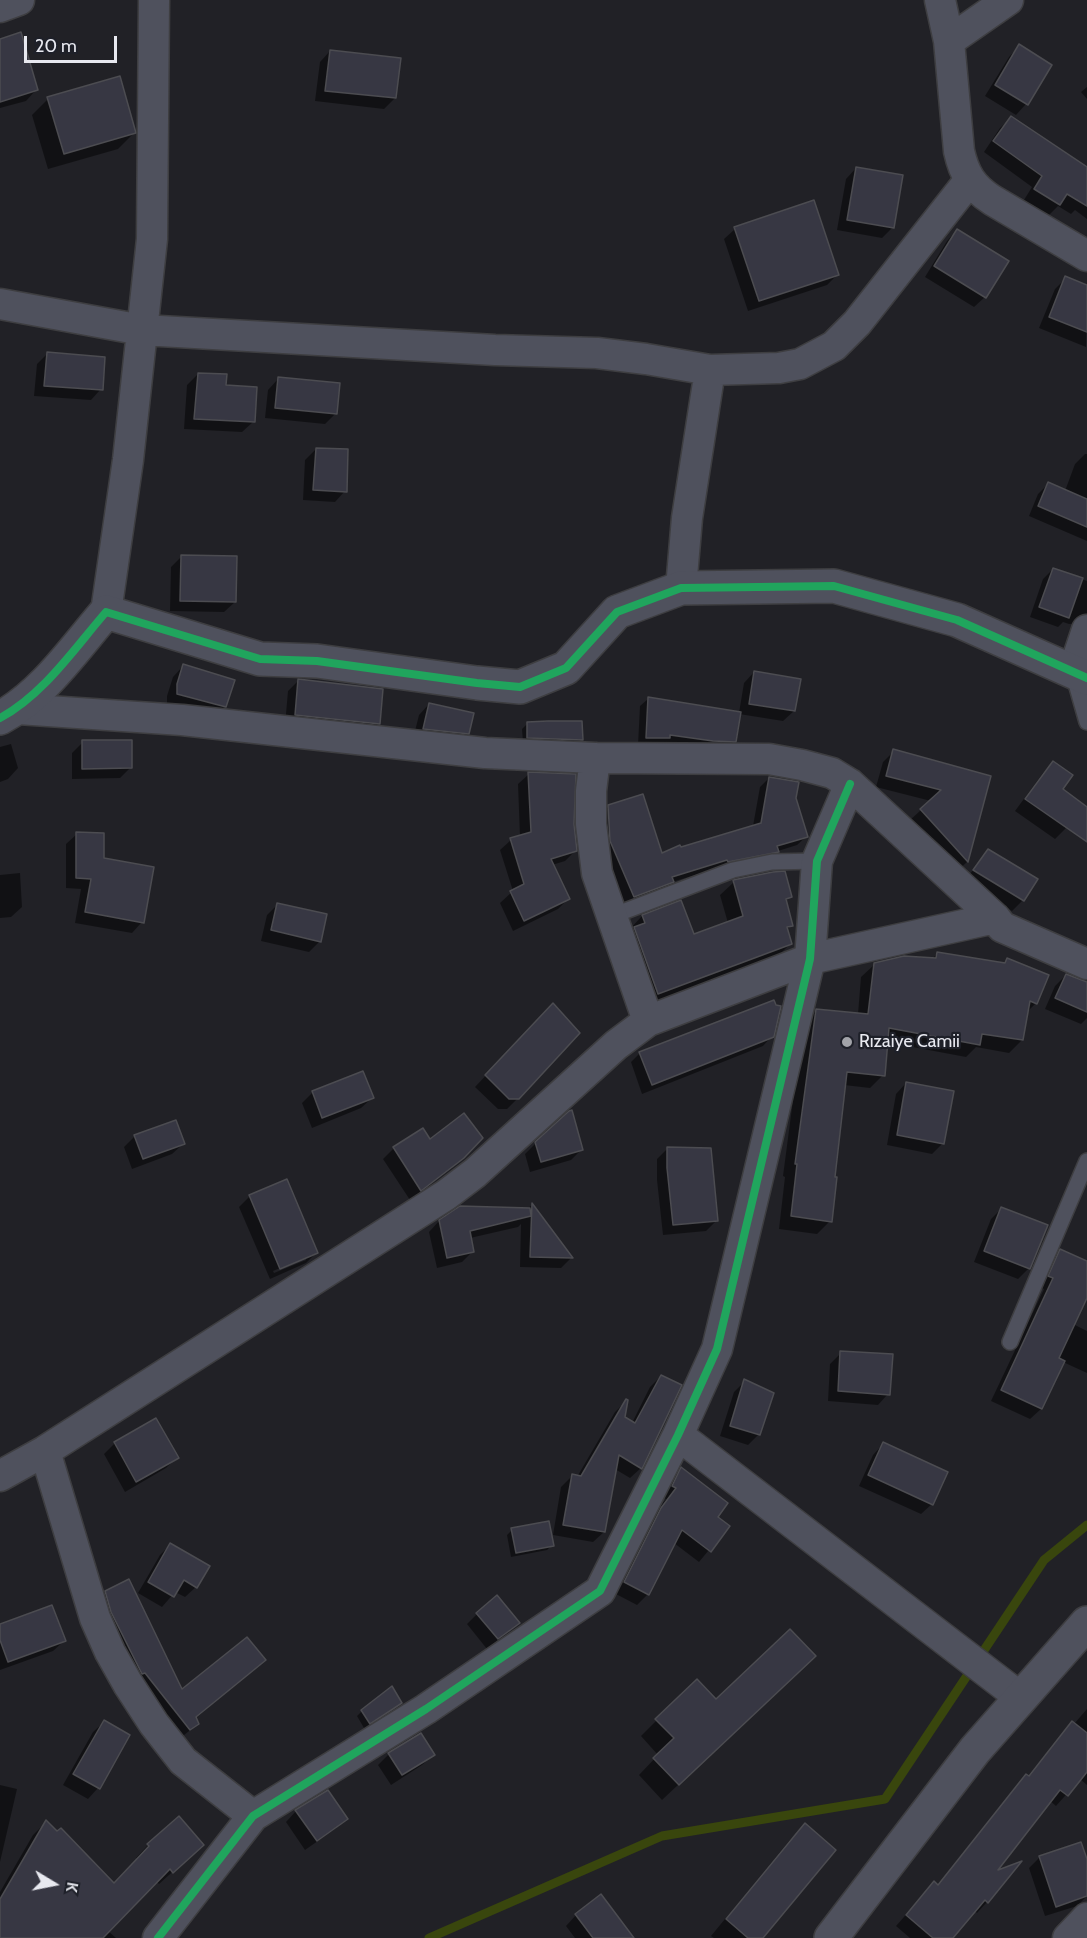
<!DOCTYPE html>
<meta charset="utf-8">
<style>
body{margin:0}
#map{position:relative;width:1087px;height:1938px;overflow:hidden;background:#212126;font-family:Cabin,sans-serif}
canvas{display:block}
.north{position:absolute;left:24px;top:1854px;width:60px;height:60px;-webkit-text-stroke:4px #1e2029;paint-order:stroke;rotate:100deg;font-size:16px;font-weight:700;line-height:24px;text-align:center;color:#e8e9f0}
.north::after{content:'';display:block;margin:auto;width:21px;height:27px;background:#e8e9f0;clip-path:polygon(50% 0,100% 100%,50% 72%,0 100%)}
.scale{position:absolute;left:24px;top:36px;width:93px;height:27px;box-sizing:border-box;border:3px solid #e8e9f0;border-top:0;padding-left:8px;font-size:18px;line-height:21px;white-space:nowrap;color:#e8e9f0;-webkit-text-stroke:4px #1e2029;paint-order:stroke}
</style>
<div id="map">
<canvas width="1087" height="1938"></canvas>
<div class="north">K</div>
<div class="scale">20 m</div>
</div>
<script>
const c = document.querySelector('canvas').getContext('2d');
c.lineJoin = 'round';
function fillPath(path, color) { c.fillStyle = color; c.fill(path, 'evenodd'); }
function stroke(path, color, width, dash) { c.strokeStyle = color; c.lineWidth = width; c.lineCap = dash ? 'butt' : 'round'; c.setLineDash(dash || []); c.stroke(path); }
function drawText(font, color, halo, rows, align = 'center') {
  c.font = font + ' Cabin,sans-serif'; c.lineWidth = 4.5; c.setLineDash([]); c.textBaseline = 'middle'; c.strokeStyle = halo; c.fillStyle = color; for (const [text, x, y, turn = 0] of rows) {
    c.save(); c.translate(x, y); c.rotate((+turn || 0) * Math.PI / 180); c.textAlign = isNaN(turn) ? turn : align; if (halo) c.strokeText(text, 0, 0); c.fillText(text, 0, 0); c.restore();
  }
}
const shadow = new Path2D(`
 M0,40L36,90L26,101L0,108Z
 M1019,46L1026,104L1016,115L985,96L1009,57Z
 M330,51L395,98L384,109L315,101L320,62Z
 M1087,87V99L1081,92Z
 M48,99L134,133L118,149L48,169L32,115Z
 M1011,118L1087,168V219L1075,210L1071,214L1058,206L1049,215L1024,200L1032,187L984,152L1000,128Z
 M856,168L893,227L882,238L837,230L846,179Z
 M735,229L838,274L827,285L748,311L724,239Z
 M957,230L985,297L974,307L925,277L947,241Z
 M1066,278L1087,287L1086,347L1039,328L1055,289Z
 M47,354L101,389L91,400L34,396L37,364Z
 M198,374L224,386L253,422L242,432L184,429L187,385Z
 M278,379L336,413L325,424L265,418L268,390Z
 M316,449L345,491L335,502L303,500L305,460Z
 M1085,454H1087V541L1029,516L1038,494L1048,484L1065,491L1075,464Z
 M182,556L235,602L224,612L170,611L171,567Z
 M1053,569L1087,581V626L1081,623L1069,624L1063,622L1058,627L1030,617L1043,579Z
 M183,666L233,681L224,707L214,717L167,705V696L173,677Z
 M754,672L794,711L783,721L739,714L734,741L726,749H705L664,742L661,746L638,745L640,706L648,699L739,713L744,683Z
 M298,681L378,724L368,734L285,725L288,691Z
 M429,704L468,733L457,744L413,739L419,715Z
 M527,724L581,740L576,745L523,742L522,729Z
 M83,742L130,768L120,778L72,779V753Z
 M11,744L18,768L8,779L0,782V747Z
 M894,751L990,777L967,862L956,872L910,820L931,801L876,787L883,762Z
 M1053,763L1061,789L1082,805L1065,829L1055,839L1015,811L1043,773Z
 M529,774L572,824L575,851L565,861L552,865L568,899L558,909L513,931L500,903L513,891L500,850L511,840L520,837L518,784Z
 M769,778L795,798L807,836L797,845L778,851L768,861L718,868L672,882L663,891L625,905L603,851L600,815L609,806L661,855L753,826L760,787Z
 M77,834L102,860L142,922L132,933L75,923L81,889L66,888V844Z
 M989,851L1023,900L1012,911L964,881Z
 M20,873L22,907L11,917L0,918V875Z
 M734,882L790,896L785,902L792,925L786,930L790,944L777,957L645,1006L629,930L642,916L680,902L693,936L728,923L720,895Z
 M278,904L320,941L309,952L261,941L267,915Z
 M938,953L1003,965L1007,960L1036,1003L1027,1012L1022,1040L1009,1053L976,1047L966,1057L886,1042L883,1075L870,1088L844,1085L830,1221L817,1234L779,1229L785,1177L783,1176L803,1024L816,1011L858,1014L861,977L875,964L931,960Z
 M1066,975L1087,984V1018L1081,1024L1045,1009L1055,986Z
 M542,1016L518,1098L507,1109H498L475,1087Z
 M772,1036L763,1046L642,1094L631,1062L640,1053Z
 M906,1083L943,1143L932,1154L887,1145L896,1094Z
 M313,1092L372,1098L361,1108L312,1128L302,1103Z
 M135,1136L183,1144L172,1154L132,1169L124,1147Z
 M430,1141L463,1157L451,1169L410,1200L383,1159L394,1148Z
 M536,1143L582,1149L571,1160L530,1172L525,1154Z
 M668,1148L717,1220L706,1231L663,1235L657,1180V1159Z
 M250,1196L316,1253L306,1263L270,1279L239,1207ZM306,1257V1260L274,1273L273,1271Z
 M532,1205L571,1258L561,1268L520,1267L521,1224L518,1227L470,1238L473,1251L462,1262L437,1268L429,1232L439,1221L527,1209Z
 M1002,1208L1029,1268L1018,1279L974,1262L991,1219Z
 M1061,1250L1087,1263V1294L1073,1324L1087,1331V1373L1063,1362L1041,1409L1030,1419L991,1401L1044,1289L1039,1287L1050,1261Z
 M841,1353L888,1394L878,1405L828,1401L830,1364Z
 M661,1376L641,1468L630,1478L615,1469L604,1532L593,1542L553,1535L561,1487L572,1476L577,1477L615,1412L626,1401L624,1418L632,1423L650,1387Z
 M745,1381L759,1434L748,1445L720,1436L734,1392Z
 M115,1443L177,1457L166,1468L125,1492L104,1454Z
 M883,1444L932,1504L921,1514L859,1486L873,1455Z
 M681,1469L716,1517L728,1527L699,1562L674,1543L648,1594L637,1605L614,1593L650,1520L666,1499L662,1497L671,1479Z
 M512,1530L552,1545L547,1550L511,1557L507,1535Z
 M170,1545L196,1587L185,1597L175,1592L162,1607L138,1593L160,1555Z
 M106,1592L182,1692L264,1660L195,1719L198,1724L179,1739L95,1603Z
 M477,1614L518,1623L487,1649L467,1624Z
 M0,1625L64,1641L53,1651L0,1670Z
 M798,1672L662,1800L639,1775L658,1755L641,1736L657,1720Z
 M400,1703L364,1728L357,1716L362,1711Z
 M1087,1709V1785L1080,1779L1056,1806L1049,1800L994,1873L987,1902L977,1913L974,1910L951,1938H910L896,1926L934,1883L937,1886L1016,1787L1027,1777L1062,1734L1072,1723L1074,1724Z
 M104,1722L98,1788L88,1799L63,1785L93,1732Z
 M389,1754L433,1755L422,1765L391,1785L378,1765Z
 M0,1785L17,1789L0,1862Z
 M296,1811L346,1819L335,1829L305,1850L286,1822Z
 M46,1822L114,1885L138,1860L136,1858L148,1845L189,1857L159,1884L156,1881L108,1931L116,1938H0V1892L33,1835Z
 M805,1825L761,1938H714L711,1936L789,1841Z
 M1040,1857L1087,1864V1896L1077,1906L1045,1916L1029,1868Z
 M576,1915L633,1938H575L566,1926Z`);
const stream = new Path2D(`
 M429,1938L662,1836L885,1799L1044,1560L1087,1525`);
const building = new Path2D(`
 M21,32L38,90L0,102V39Z
 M1019,44L1052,65L1028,105L995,85Z
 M330,50L401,58L396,98L325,91Z
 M120,76L136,133L64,154L47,97Z
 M1011,116L1087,167V206L1067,194L1060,205L1034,189L1042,176L993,141Z
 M856,167L903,175L894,228L847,220Z
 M814,200L839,275L759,301L734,227Z
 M957,229L1009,261L986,298L934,266Z
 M1065,276L1087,285V332L1049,317Z
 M47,352L105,357L103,390L44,386Z
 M198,373L227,374L226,385L257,387L255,422L194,419Z
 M278,377L340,383L337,414L275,408Z
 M316,448L348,449L347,492L313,490Z
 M1048,482L1087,499V527L1038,506Z
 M181,555L237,556L236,602L180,601Z
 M1053,568L1083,578L1069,618L1039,607Z
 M183,664L235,680L226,707L177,694V684Z
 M754,671L801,679L795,711L749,704Z
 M298,679L383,689L380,724L295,715Z
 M648,697L741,712L736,742L713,741L670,735V738H646Z
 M429,703L474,713L469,734L423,729Z
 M548,721H582L583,740L527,738V722Z
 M82,740H132V768L82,769Z
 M893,749L991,776L968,862L920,809L941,790L886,776Z
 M1053,761L1073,775L1063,789L1087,807V842L1025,799Z
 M528,772L576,774L574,824L577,851L551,859L570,899L524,921L510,891L524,884L510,838L531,832Z
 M769,777L799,782L796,798L808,837L777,846L779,852L728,862L727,860L672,877L674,882L634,897L610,841L608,805L643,794L662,853L680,845L681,847L761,823Z
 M76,832L104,833V858L154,867L144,923L85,912L91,879L76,878Z
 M988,849L1038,879L1024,901L973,870Z
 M785,871L792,897L786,899L793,926L787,927L792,944L658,994L634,927L645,923L642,915L681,900L694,934L743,916L733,880L773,872Z
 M277,903L327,914L321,942L271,930Z
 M937,952L1005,963L1007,958L1049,975L1037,1004L1030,1001L1023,1040L982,1034L980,1045L889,1028L885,1076L847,1072L835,1177H837L832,1222L791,1216L797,1164H795L816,1009L868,1014L874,963L904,956L936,958Z
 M1066,974L1087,982V1012L1055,998Z
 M774,1000L776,1005L781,1006L774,1037L652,1085L639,1052Z
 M553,1003L580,1033L519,1099H509L485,1075Z
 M363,1071L374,1098L322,1118L312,1091Z
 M906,1082L954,1091L944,1144L897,1135Z
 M572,1110L583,1150L541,1162L535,1142L569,1111Z
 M464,1113L483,1138L464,1158L421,1191L393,1147L423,1128L430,1139Z
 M176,1120L185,1144L143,1159L134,1135Z
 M667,1147L711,1148L718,1221L673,1225L667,1168Z
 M287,1179L318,1253L280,1269L249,1195Z
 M532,1203L573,1258L530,1257Z
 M460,1206L530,1208L531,1216L470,1231L474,1252L447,1258L439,1220Z
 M1001,1207L1048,1225L1030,1269L984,1251Z
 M1060,1249L1087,1261V1298L1059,1358L1065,1361L1042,1409L1001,1390L1053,1278L1048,1276Z
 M840,1351L893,1354L890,1395L838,1391Z
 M661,1375L682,1385L642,1469L619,1455L605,1532L563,1525L572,1474L581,1476L626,1399L628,1400L625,1417L635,1423Z
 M744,1379L774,1393L760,1435L730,1426Z
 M156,1418L179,1458L136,1482L114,1442Z
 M883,1442L948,1472L933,1505L868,1475Z
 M681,1467L728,1503L718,1517L730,1526L711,1552L682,1530L649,1595L624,1582L661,1508L676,1488L672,1486Z
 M549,1521L554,1546L516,1553L511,1528Z
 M170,1543L210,1566L197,1588L184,1580L174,1597L148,1582Z
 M129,1579L182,1689L247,1637L266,1660L196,1717L199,1724L190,1730L145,1673L142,1674L111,1612L105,1591Z
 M497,1595L520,1623L498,1639L476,1613Z
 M52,1605L66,1641L8,1662L0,1640V1624Z
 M790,1629L816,1656L679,1785L653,1758L674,1738L655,1719L697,1679L716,1699Z
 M392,1686L402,1703L370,1724L361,1710Z
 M104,1720L130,1735L100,1789L73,1774Z
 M1072,1721L1087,1733V1772L1068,1796L1060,1790L998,1870L1022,1861L988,1903L985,1900L953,1938H933L906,1915L934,1881L938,1885L1026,1774L1029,1776Z
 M421,1733L435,1755L402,1775L388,1753Z
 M328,1790L348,1819L317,1841L295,1810Z
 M179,1816L204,1845L173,1873L170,1869L103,1938H0V1899L46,1820L57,1831L61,1828L114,1883L149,1846L147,1844Z
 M805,1823L836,1850L763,1938H748L726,1919Z
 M1081,1842L1087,1859V1896L1056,1907L1039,1856Z
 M601,1894L634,1938H593L575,1914Z`);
const service = new Path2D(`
 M1073,673L1087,722
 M612,916L733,870L772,862L817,861
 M1010,1342L1087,1161`);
const minor = new Path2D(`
 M940,0L949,41L959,151C964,174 972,187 992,200L1087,256
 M0,7L19,0
 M949,41L1008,0
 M0,304L142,330L495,350L597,353L646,359L710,370L687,518L681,588
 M710,370L779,368L800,364L834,346L857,323L969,181
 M106,612L128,460L152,239L154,0
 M1073,672L1087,630
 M18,709L182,720L485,753L595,758L769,759L802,765L832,773L850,784L995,918L1002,927L1087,964
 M595,758L591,791V824L597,873L648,1021
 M678,1435L1021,1698
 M45,1451L95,1618L110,1652L128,1684L154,1724L183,1761L253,1816
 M0,1476L45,1451L446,1195L475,1173L616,1045L648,1021L810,959L995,918
 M158,1938L253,1816L426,1709L600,1591L678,1435L717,1349L810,959L817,861L850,784
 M1068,1938L1087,1918`);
const tertiary = new Path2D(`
 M0,718C43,695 74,649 106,612L260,659L317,661L477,683L520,687L566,668L617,612L681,588L834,586L957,620L1087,678
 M831,1938L975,1750L1087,1623`);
const cycleway = new Path2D(`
 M0,718C43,695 74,649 106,612L260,659L317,661L477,683L520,687L566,668L617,612L681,588L834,586L957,620L1087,678
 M158,1938L253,1816L426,1709L600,1591L678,1435L717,1349L810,959L817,861L850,784`);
const markers = [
 [847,1042,6,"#a2a3a9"]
];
const poiNames = [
 ["Rızaiye Camii",859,1042]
];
fillPath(shadow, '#0007');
stroke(stream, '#39460d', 9);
fillPath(building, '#373743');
stroke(building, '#4c4c51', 1.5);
stroke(service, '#3e3e41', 18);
stroke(minor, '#3e3e41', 33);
stroke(tertiary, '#3e3e41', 36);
stroke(service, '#4f515d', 15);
stroke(minor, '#4f515d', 30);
stroke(tertiary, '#4f515d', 33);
stroke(cycleway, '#20a55d', 8);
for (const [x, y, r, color] of markers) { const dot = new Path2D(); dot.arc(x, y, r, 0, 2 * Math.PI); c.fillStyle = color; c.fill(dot); stroke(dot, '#1e2029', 2); }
drawText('18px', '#e8e9f0', '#1e2029', poiNames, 'left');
</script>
